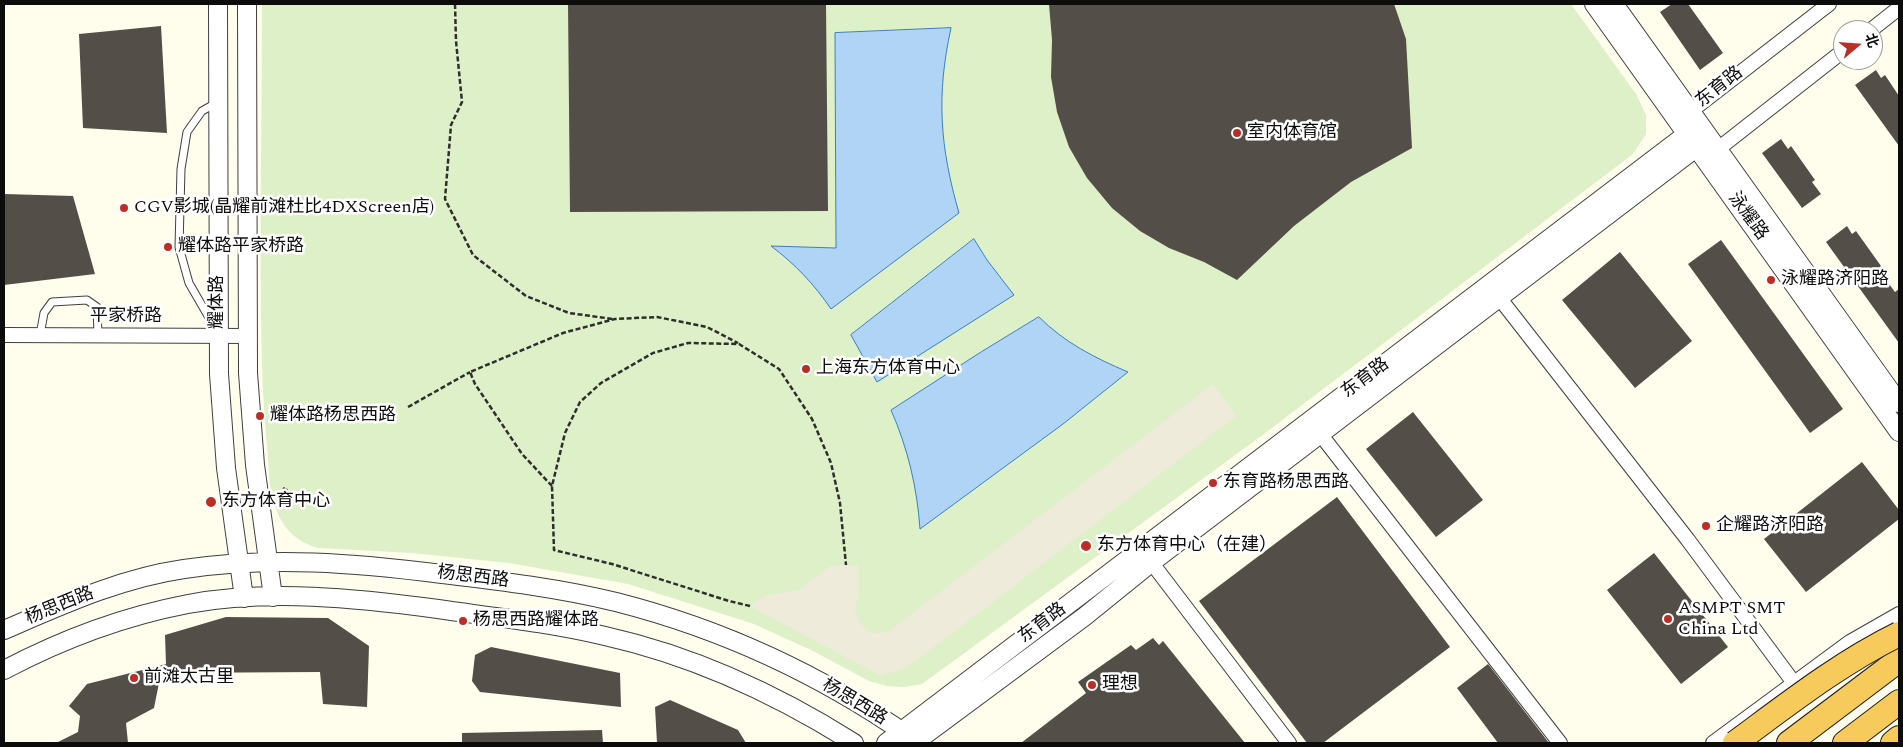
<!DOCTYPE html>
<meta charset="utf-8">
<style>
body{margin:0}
#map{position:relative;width:1903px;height:747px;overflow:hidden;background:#fffdeb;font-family:Spectral,"Noto Sans SC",serif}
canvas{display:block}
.frame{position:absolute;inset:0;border:5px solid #0c0c0c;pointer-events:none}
.north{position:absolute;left:1833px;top:20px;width:50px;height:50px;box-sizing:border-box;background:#fff;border:1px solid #9e9e9e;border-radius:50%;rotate:72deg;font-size:14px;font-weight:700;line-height:20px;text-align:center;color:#0c0c0c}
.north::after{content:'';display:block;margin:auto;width:18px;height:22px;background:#bb2e25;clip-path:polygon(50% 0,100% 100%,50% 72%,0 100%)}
</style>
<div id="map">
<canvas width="1903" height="747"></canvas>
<div class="frame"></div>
<div class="north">北</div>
</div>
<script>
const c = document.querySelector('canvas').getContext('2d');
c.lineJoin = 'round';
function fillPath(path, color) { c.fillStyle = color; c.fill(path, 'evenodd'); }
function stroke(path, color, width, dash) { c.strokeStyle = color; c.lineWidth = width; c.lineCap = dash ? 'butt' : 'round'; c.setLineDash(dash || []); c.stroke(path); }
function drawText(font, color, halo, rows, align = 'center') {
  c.font = font + ' Spectral,"Noto Sans SC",serif'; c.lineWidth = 5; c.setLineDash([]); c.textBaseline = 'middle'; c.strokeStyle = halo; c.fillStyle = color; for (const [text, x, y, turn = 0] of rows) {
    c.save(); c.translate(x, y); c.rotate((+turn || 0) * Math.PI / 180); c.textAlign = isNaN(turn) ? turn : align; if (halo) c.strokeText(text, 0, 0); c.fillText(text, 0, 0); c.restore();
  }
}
const pitch = new Path2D(`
 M262,4H1571L1636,94L1646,115V134L1633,154L1264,434L922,684L904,687L887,686L869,681L813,651L754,624L628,584L509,563L412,553L318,548C296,541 284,530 276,509C269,493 269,473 268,457C265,427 263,397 262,366C259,246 262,125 262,4Z`);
const plaza = new Path2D(`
 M1213,384L1236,416L934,647L904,668L881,676L750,606L765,596L799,590L830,566L858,565V596L855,612L862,626L873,633L888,632Z`);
const water = new Path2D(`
 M951,28C936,96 940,147 959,213L831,309C814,284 795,264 771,246L836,248L835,33Z
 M974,239L987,260L1014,295L877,382L851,335Z
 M1039,317C1065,343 1095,358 1128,372L1063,424L920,529C917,487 908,449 891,410L981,352Z`);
const building = new Path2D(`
 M568,4H826L828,211L570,212Z
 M1049,4H1394L1406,39L1412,148L1351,182L1294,226L1237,280L1204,262L1169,248L1140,231L1112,208L1087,178L1069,147L1057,112L1051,77L1052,40Z
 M1672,4H1688L1723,53L1700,70L1660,12Z
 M161,26L167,133L83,128L79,34Z
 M1876,70L1881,78L1885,75L1899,96V146L1855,85Z
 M1781,139L1788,149L1791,146L1815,180L1812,182L1821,194L1802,208L1762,153Z
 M4,194L73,196L95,274L4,285Z
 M1847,226L1852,234L1856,231L1881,266L1878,269L1895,292L1899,289V343L1826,242Z
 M1721,240L1843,409L1810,433L1688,264Z
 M1620,252L1692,341L1635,388L1562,300Z
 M1413,412L1483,500L1436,537L1366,449Z
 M1862,462L1899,510V519L1806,592L1764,539Z
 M1337,497L1450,647L1323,743H1307L1199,601Z
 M1654,553L1728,647L1681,684L1607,590Z
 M226,617L328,618L369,646L367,707L323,704L320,672L161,673L154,708L126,723L128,743H56L78,732L80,716L69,706L87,684L166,664L165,635Z
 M1153,638L1159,645L1163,641L1245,743H1021L1086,693L1078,682L1131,645L1136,650Z
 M491,647L620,673L621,707L480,692L472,681L475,655Z
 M1488,664L1549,743H1498L1457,688Z
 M670,700L738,730L746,743H657L655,707Z
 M602,730L603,743H462V733Z`);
const path = new Path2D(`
 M455,4L456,41L462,102L451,125L445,199L473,255L526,296L569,313L613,319
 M408,407L470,372
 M552,486L522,454L475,384L470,372L563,333L615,319L657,317L707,327L738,343
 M283,488L306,500
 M750,606L729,601L612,564L554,550L552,486L565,433L580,402L601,383L653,353L688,343L739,344L779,369L812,419L831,463L840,503L846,565`);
const service = new Path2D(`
 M215,328L189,283L179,247L181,169L187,132L202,111L218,102
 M40,335L44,313L52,302L87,300L97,307L98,335`);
const minor = new Path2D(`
 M1871,30L1899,8
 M1691,111L1829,4
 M1718,149L1843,51
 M1494,291L1688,540L1794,683
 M4,335L248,336
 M1314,426L1560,743
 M1145,554L1289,743
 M1713,743L1850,642L1899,614`);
const tertiary = new Path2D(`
 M218,4L219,374L226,468L244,598
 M247,4L248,373L255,465L273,597
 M1594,4L1899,432
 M1614,4L1899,403
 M4,630C62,605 121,578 184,569C270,556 356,563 442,574C500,581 559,588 616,602C722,629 821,675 910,737
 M4,670C61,640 125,616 188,604C270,589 356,598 438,609C494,617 550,623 605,636C694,656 778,695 854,743
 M886,743L1687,134L1691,111
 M914,743L1084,617L1152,562L1697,147L1718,149`);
const trunk = new Path2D(`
 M1789,743L1899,660
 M1845,743L1899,702
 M1893,743L1899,738`);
const trunkBridge = new Path2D(`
 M1735,743C1788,704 1840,663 1899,634`);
const markers = [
 [1237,133,5,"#bb2e25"],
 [124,208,5,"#bb2e25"],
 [168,247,5,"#bb2e25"],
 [1771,280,5,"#bb2e25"],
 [806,369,5,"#bb2e25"],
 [260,416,5,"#bb2e25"],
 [1213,483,5,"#bb2e25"],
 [211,502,6,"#bb2e25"],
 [1706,526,5,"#bb2e25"],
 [1086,546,6,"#bb2e25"],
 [1668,619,5,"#bb2e25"],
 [463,621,5,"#bb2e25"],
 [134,678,5,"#bb2e25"],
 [1092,685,5,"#bb2e25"]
];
const streetNames = [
 ["东育路",1720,88,-38],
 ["泳耀路",1747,217,54],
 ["耀体路",218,302,-90],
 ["平家桥路",126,317],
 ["东育路",1366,379,-37],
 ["杨思西路",473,578,7],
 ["杨思西路",60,607,-22],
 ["东育路",1043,624,-37],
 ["杨思西路",854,703,31]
];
const poiNames = [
 ["室内体育馆",1247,133],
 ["CGV影城(晶耀前滩杜比4DXScreen店)",134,208],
 ["耀体路平家桥路",178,247],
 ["泳耀路济阳路",1781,280],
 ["上海东方体育中心",816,369],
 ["耀体路杨思西路",270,416],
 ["东育路杨思西路",1223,483],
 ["东方体育中心",222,502],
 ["企耀路济阳路",1716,526],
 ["东方体育中心（在建）",1097,546],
 ["ASMPT SMT",1678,609],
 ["China Ltd",1678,630],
 ["杨思西路耀体路",473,621],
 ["前滩太古里",144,678],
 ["理想",1102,685]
];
fillPath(pitch, '#ddf0c7');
fillPath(plaza, '#eeebdb');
fillPath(water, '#b0d4f6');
stroke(water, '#3780cc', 1);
fillPath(building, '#544e48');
stroke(service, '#3f3f3f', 9);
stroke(minor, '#3f3f3f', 16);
stroke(tertiary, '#3f3f3f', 20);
stroke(trunk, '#1d1d1d', 26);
stroke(path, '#2e2e2e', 2.5, [5, 2.5]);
stroke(service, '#fff', 7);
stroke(minor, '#fff', 14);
stroke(tertiary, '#fff', 18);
stroke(trunk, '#f6ca5b', 24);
stroke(trunkBridge, '#1d1d1d', 26, []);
stroke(trunkBridge, '#f6ca5b', 24);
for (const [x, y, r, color] of markers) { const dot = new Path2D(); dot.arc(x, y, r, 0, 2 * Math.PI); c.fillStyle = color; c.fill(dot); stroke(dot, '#fff', 2); }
drawText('18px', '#0c0c0c', '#fff', streetNames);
drawText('18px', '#0c0c0c', '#fff', poiNames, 'left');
</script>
